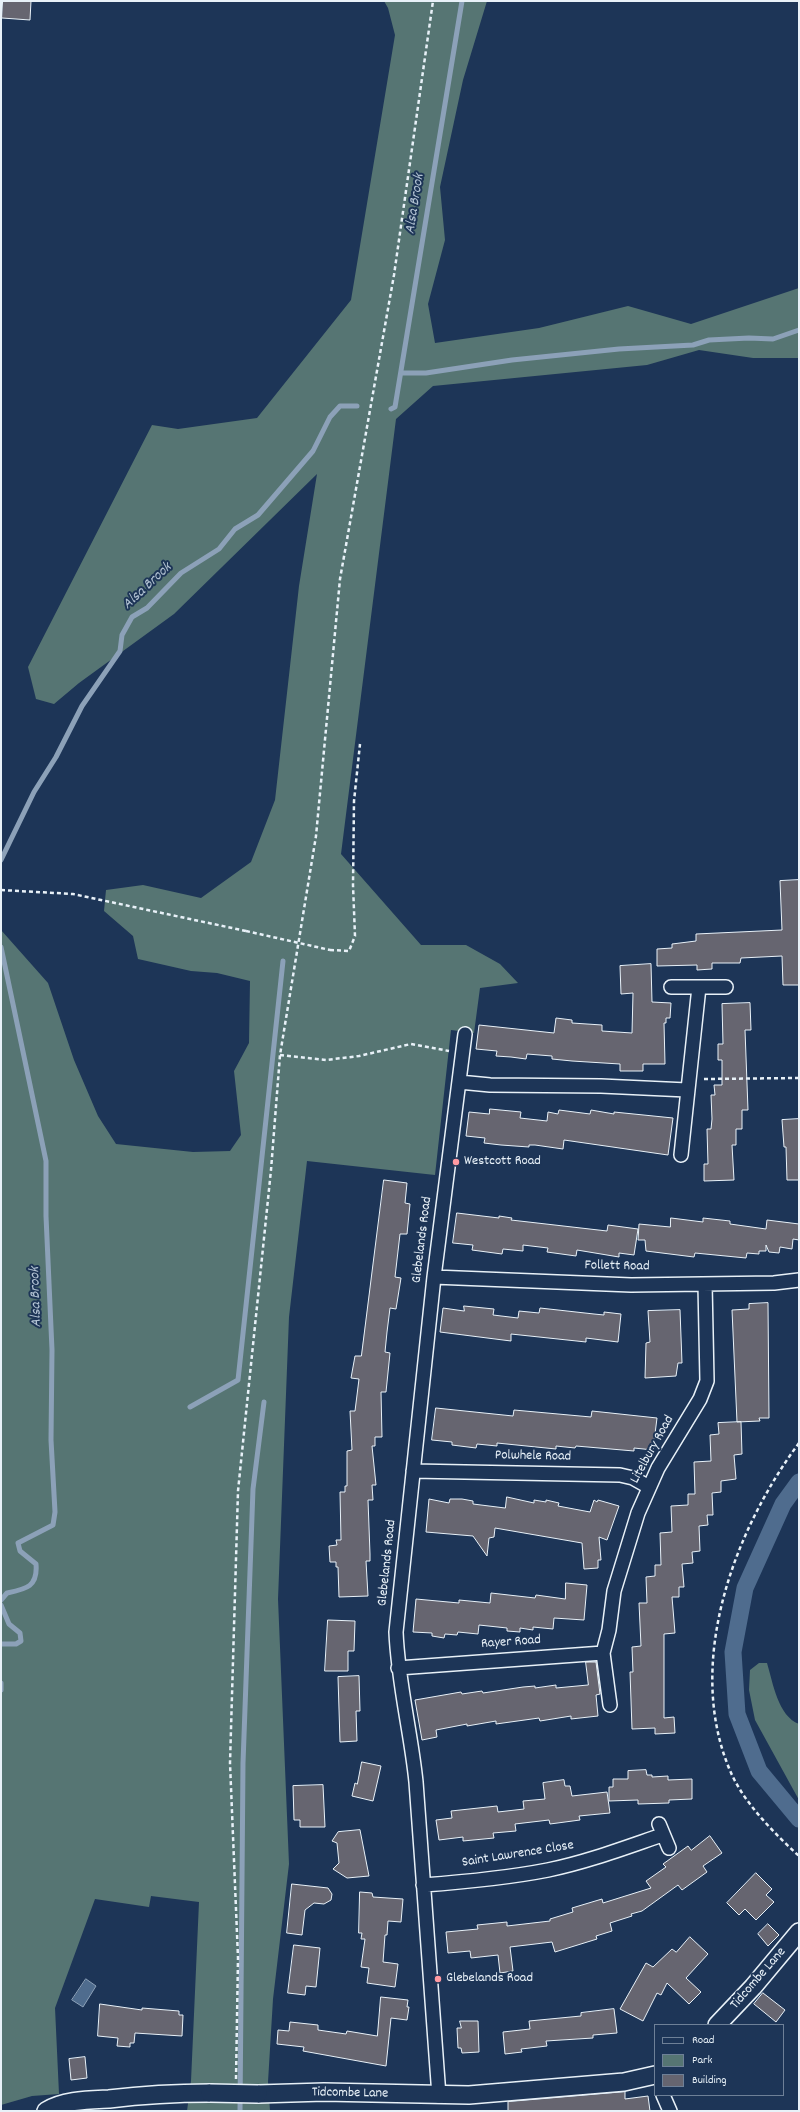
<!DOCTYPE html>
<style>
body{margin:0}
#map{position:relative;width:800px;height:2112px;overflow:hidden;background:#1d3557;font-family:Dekko,sans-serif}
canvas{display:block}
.frame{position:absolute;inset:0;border:2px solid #e8f1f8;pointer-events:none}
.legend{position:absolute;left:654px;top:2024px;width:130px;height:72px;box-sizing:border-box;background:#1d3557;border:1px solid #6e8097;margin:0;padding:5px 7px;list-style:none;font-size:12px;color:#e8f1f8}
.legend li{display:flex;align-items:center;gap:8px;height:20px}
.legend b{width:20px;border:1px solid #6e8097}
</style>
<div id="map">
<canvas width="800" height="2112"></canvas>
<div class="frame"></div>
<ul class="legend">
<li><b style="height:5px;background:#1d3557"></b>Road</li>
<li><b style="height:11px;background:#567573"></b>Park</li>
<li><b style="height:11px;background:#666570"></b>Building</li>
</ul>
</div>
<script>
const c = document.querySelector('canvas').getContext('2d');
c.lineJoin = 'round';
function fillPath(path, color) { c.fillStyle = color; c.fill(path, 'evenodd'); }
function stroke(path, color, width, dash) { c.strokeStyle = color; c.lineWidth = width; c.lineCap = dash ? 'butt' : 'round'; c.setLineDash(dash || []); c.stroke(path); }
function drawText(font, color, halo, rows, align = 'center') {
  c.font = font + ' Dekko,sans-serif'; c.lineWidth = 4; c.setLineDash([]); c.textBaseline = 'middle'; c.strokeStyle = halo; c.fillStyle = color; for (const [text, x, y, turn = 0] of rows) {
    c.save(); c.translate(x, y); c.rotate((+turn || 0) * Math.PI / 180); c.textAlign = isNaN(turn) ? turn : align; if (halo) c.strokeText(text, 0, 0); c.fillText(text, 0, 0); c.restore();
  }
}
const green = new Path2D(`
 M384,1H487L463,80L440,187L445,240L428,304L435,343L539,328L628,306L691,324L799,288V358H753L699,350L647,365L433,386L396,419L341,854L421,945H466L500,964L518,983L480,988L474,1033L451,1030L435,1175L307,1161L289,1317L278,1599L289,1864L273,1999L268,2082L270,2111H187L191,2081L199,1902L151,1896L149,1907L95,1899L55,2008L59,2094L32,2096L1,2105V930L48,983L74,1060L98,1116L116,1144L193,1152L230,1151L241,1135L234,1071L249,1043L250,981L217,973L191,971L138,959L133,936L104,911L106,890L143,885L201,898L251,862L275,800L299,586L317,474L174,614L79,683L54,704L36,699L28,667L152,425L178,429L257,418L351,300L395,35L388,8Z
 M759,1663H767C773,1683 778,1716 799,1724V1800L755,1720L749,1690L750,1670Z`);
const water = new Path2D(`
 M86,1979L96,1986L83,2007L72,2000Z`);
const stream = new Path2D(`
 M401,373H426L512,360L619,349L693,345L709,340L749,338L773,339L799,330
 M391,409L395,407L462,1
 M1,860L34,792L56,757L82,706L120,651L122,635L132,617L147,608L181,573L219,549L235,529L258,515L313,451L330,417L340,406H357
 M1,947L46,1161V1216L52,1350L51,1440L55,1512L53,1525L18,1543L20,1551L36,1564C38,1587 26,1589 7,1593L1,1600
 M190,1407L238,1380L283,961
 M1,1605L9,1624L20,1633L21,1641L16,1644H1
 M1,1683V1690
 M240,2111L243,1763L253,1489L264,1402`);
const canal = new Path2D(`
 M799,1482L783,1504L745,1588L733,1652L737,1714L759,1771L799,1819`);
const building = new Path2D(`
 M3,1H31L30,20L2,18Z
 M799,880V985H783L782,956L741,958L740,963H712V969L697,970V965L657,966V949L672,948V944L696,941V934L782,930L780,881Z
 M651,964L652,1002L671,1003L670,1018H666V1023H664L665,1064H643V1071H620V1064L572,1061L552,1059V1056L527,1054L526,1059L511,1057L496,1056L497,1051L476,1049L479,1025L554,1033L556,1018L572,1020V1023L602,1025V1031L632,1033L633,993L621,994L620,966Z
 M750,1003L751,1030H745L748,1110H742V1129H736V1145H732L734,1180L704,1181V1164H708L707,1129H711L712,1119L711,1095H715L714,1085H722V1060H718V1044H723L722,1004Z
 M490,1109L521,1112L520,1118L547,1121L548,1112L558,1114L559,1110L590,1114L591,1110L614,1114V1112L673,1118L668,1155L564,1140L563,1149L535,1145H529V1147L501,1145L484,1143L485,1138L466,1136L469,1112L489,1114Z
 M799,1119V1180H787L786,1147H784L782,1120Z
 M384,1180L407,1183L405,1203L410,1204L407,1234H400L395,1277L401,1278L396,1309L390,1308L387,1332L385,1352L390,1353L386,1392H381L382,1437H375V1446H372L376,1485H372L373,1500H368L370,1554V1561H366L368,1596L339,1597L338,1567H336V1562H330L329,1546L337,1545L336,1540H341L340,1492H345V1486H347V1451L352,1450L350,1411H355L359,1379L351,1378L355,1356H361Z
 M457,1213L499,1218V1216L512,1218L511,1220L607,1231L608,1225L638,1229L634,1255L619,1253V1257L577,1250L576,1256L547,1252L548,1248L523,1245V1251L503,1249L502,1254L472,1250L473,1245L453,1243Z
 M671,1218L703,1222V1218L730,1221V1224L766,1229L767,1220L799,1224V1240L793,1239L792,1249L780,1247L779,1253L769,1252L766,1245V1251H759V1254L747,1253L746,1258L695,1253L694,1257L646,1251L645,1240H638L639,1224L670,1227Z
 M768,1303L769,1418H759L760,1421L737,1422L732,1310L749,1309V1304Z
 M464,1306L494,1309L493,1315L518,1318L519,1311L539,1313L540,1308L594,1314L604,1315V1312L621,1314L618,1342L586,1338V1342L511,1334V1341L440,1332L443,1308L464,1311Z
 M680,1310L682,1363H678L676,1376L645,1378L646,1343L650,1342L648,1311Z
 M436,1408L513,1416L514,1410L591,1417L592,1411L657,1418L653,1450L634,1448V1451L576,1446L575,1448L556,1446V1449L497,1443V1446L477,1444L476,1448L452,1445V1442L432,1440Z
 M741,1422L742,1454L734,1455L736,1479L721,1481V1492L712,1493L713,1515H707L708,1525L699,1526L700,1551L692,1552L693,1563L682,1564L684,1587H679V1597H672L675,1633L664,1634V1718L674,1717L675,1733L655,1734V1728L632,1729L630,1672H633L632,1647L641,1646L639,1603H647L646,1577L655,1576V1565H661L660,1533L672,1532L671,1506L688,1505V1494H695L694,1462L711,1461L710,1435L719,1434L718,1423Z
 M507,1497L534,1503V1500L546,1502V1500L559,1503L558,1506L590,1512L594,1500L597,1502L598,1500L619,1506L607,1540L599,1537L601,1560H598V1568L584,1569L582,1543L495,1528L494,1537L489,1538L487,1556L473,1536L426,1532L429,1499L449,1503L450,1499H462L473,1501V1504L505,1508Z
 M566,1583L587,1585L584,1620L554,1618L553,1629L533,1627V1630L520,1628V1632L507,1631V1628L479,1625L478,1634L458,1632L457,1635L445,1634L444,1638L432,1636V1633L413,1632L416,1599L459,1603V1600L490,1603L491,1593L535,1598L536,1595L565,1599Z
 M328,1620L355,1621L354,1651H348V1671H325Z
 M586,1662H596L600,1694L596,1695L598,1716L571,1719V1716L540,1721L539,1718L496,1724V1721L467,1726V1724L436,1730L437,1737L422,1740L415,1700L461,1692L462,1694L482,1691L483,1693L523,1687L535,1686V1688L556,1685V1688L588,1685Z
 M359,1676L360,1711H356L357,1741L340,1742L338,1677Z
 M362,1762L381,1766L373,1801L352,1796L355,1783L357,1784Z
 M646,1770L647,1775H652V1777L668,1776V1780L692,1779V1799L669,1800V1803L638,1804V1800L609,1801V1787H613V1779H628V1771Z
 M564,1780L565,1786H570L572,1796L607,1792L610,1813L579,1816L580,1820L550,1824L549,1820L515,1824L516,1831L493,1833L494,1838L463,1841V1837L439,1840L436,1820L452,1818L451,1811L497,1806L498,1812L524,1809L523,1801L545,1799L543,1783Z
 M323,1785L325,1827H300V1820H294L293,1786Z
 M360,1830L369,1876L347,1878L333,1869L339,1863L337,1843L332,1841L338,1832Z
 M710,1836L722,1853L703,1866L707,1872L682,1890L678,1885L642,1911L631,1914L632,1916L610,1923L612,1931L596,1936L597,1939L555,1952L552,1942L510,1947L513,1971L500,1973L498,1955L471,1958L470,1951L448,1953L446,1932L478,1929L477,1925L507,1922V1926L550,1921V1919L573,1912L572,1908L602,1899L603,1903L651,1888L646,1881L666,1867L663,1864L688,1846L691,1850Z
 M756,1873L772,1889L766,1895L774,1902L756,1920L745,1909L739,1915L727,1903Z
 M292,1884L328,1888L332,1894L331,1900L324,1904L314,1903L305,1910L302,1935L287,1933Z
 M360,1892L372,1893L373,1897L403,1899L401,1922L388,1921L387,1935H385L383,1962L398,1964L395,1987L367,1983L369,1968L361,1967L365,1939H361L362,1933H359Z
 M768,1924L779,1935L768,1946L758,1934Z
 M690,1937L708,1954L686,1978L701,1992L689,2004L667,1983L661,1995L657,1993L643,2021L620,2009L646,1963L653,1967L672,1949L676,1952Z
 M294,1945L320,1948L316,1987L306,1986L305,1995L288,1993Z
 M763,1993L785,2010L776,2022L754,2004Z
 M381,1997L408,2000L407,2007H409L407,2020L391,2018L386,2066L303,2051L304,2047L277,2044L278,2030L289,2031L290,2022L318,2025V2030L346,2034L347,2031L377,2036Z
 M100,2004L142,2010V2008L179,2011V2015H183L182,2036L135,2033L134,2043H130V2047L117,2046L118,2038L98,2036Z
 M614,2009L617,2033L593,2035V2038L546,2041L547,2046L521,2049L522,2052L505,2054L503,2032L530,2029L529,2021L581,2016V2013Z
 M460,2021H478L479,2052L462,2053L461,2048H458L457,2028H461Z
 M85,2057L87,2078L71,2080L69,2059Z
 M625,2092V2099L648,2096L650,2111H508V2102Z`);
const path = new Path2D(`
 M1,890L73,894L246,931
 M330,950L349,951L355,936L353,885L354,801L360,744
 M280,1055L326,1060L359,1056L411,1044L449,1051
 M704,1079L799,1078
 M799,1443C733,1532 683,1667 732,1775C746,1805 775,1834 799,1856
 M236,2079L238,1958L230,1763L238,1491L271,1170L280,1055L316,836L340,579L394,275L433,1`);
const minor = new Path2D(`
 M671,987H726
 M459,1082L490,1085L601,1086L687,1090
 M681,1155L699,987
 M434,1277L631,1285L774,1283L799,1280
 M413,1471L620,1475L633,1478L649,1487
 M603,1653L610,1705
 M398,1668L603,1653L609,1630L614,1591L638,1513L658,1468L700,1399L707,1381L705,1284
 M659,1824L669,1848
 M423,1885C464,1882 507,1878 548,1870C587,1862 624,1848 662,1835
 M663,2095L670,2111
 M439,2096L416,1782C411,1732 398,1683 396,1632L434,1277L465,1034`);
const tertiary = new Path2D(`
 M717,2025L753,1987L799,1932
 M258,2094L324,2092L469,2095L624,2082L655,2075
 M46,2111C64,2100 88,2100 109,2099C142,2095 176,2093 210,2093`);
const pathBridge = new Path2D(`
 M246,931L330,950`);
const tertiaryBridge = new Path2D(`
 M210,2093L258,2094`);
const markers = [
 [456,1162,4,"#ff9aa2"],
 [438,1979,4,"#ff9aa2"]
];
const poiNames = [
 ["Westcott Road",464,1162],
 ["Glebelands Road",446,1979]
];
const streetNames = [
 ["Glebelands Road",423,1240,-83],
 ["Follett Road",617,1267,1],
 ["Litelbury Road",653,1450,-61],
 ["Polwhele Road",533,1457,1],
 ["Glebelands Road",388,1563,-84],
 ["Rayer Road",511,1643,-4],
 ["Saint Lawrence Close",518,1855,-9],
 ["Tidcombe Lane",759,1979,-49],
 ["Tidcombe Lane",350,2094,1]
];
const waterNames = [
 ["Alsa Brook",416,204,-81],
 ["Alsa Brook",148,587,-43],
 ["Alsa Brook",37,1297,-92]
];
fillPath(green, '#567573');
fillPath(water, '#4f6c8e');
stroke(water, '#8ca1b8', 1);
stroke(stream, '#8ca1b8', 5);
stroke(canal, '#4f6c8e', 17);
fillPath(building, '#666570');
stroke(building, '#e8f1f8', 1);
stroke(minor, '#e8f1f8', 16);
stroke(tertiary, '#e8f1f8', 20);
stroke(path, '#e8f1f8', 2.5, [4, 3]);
stroke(minor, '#1d3557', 13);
stroke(tertiary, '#1d3557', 17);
stroke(tertiaryBridge, '#e8f1f8', 20, []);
stroke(pathBridge, '#e8f1f8', 2.5, [4, 3]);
stroke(tertiaryBridge, '#1d3557', 17);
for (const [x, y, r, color] of markers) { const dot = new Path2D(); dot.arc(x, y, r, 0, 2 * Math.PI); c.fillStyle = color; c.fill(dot); stroke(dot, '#1d3557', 1.5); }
drawText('14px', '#e8f1f8', '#1d3557', poiNames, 'left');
drawText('14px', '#e8f1f8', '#1d3557', streetNames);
drawText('italic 15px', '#b2c2d3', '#1d3557', waterNames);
</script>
